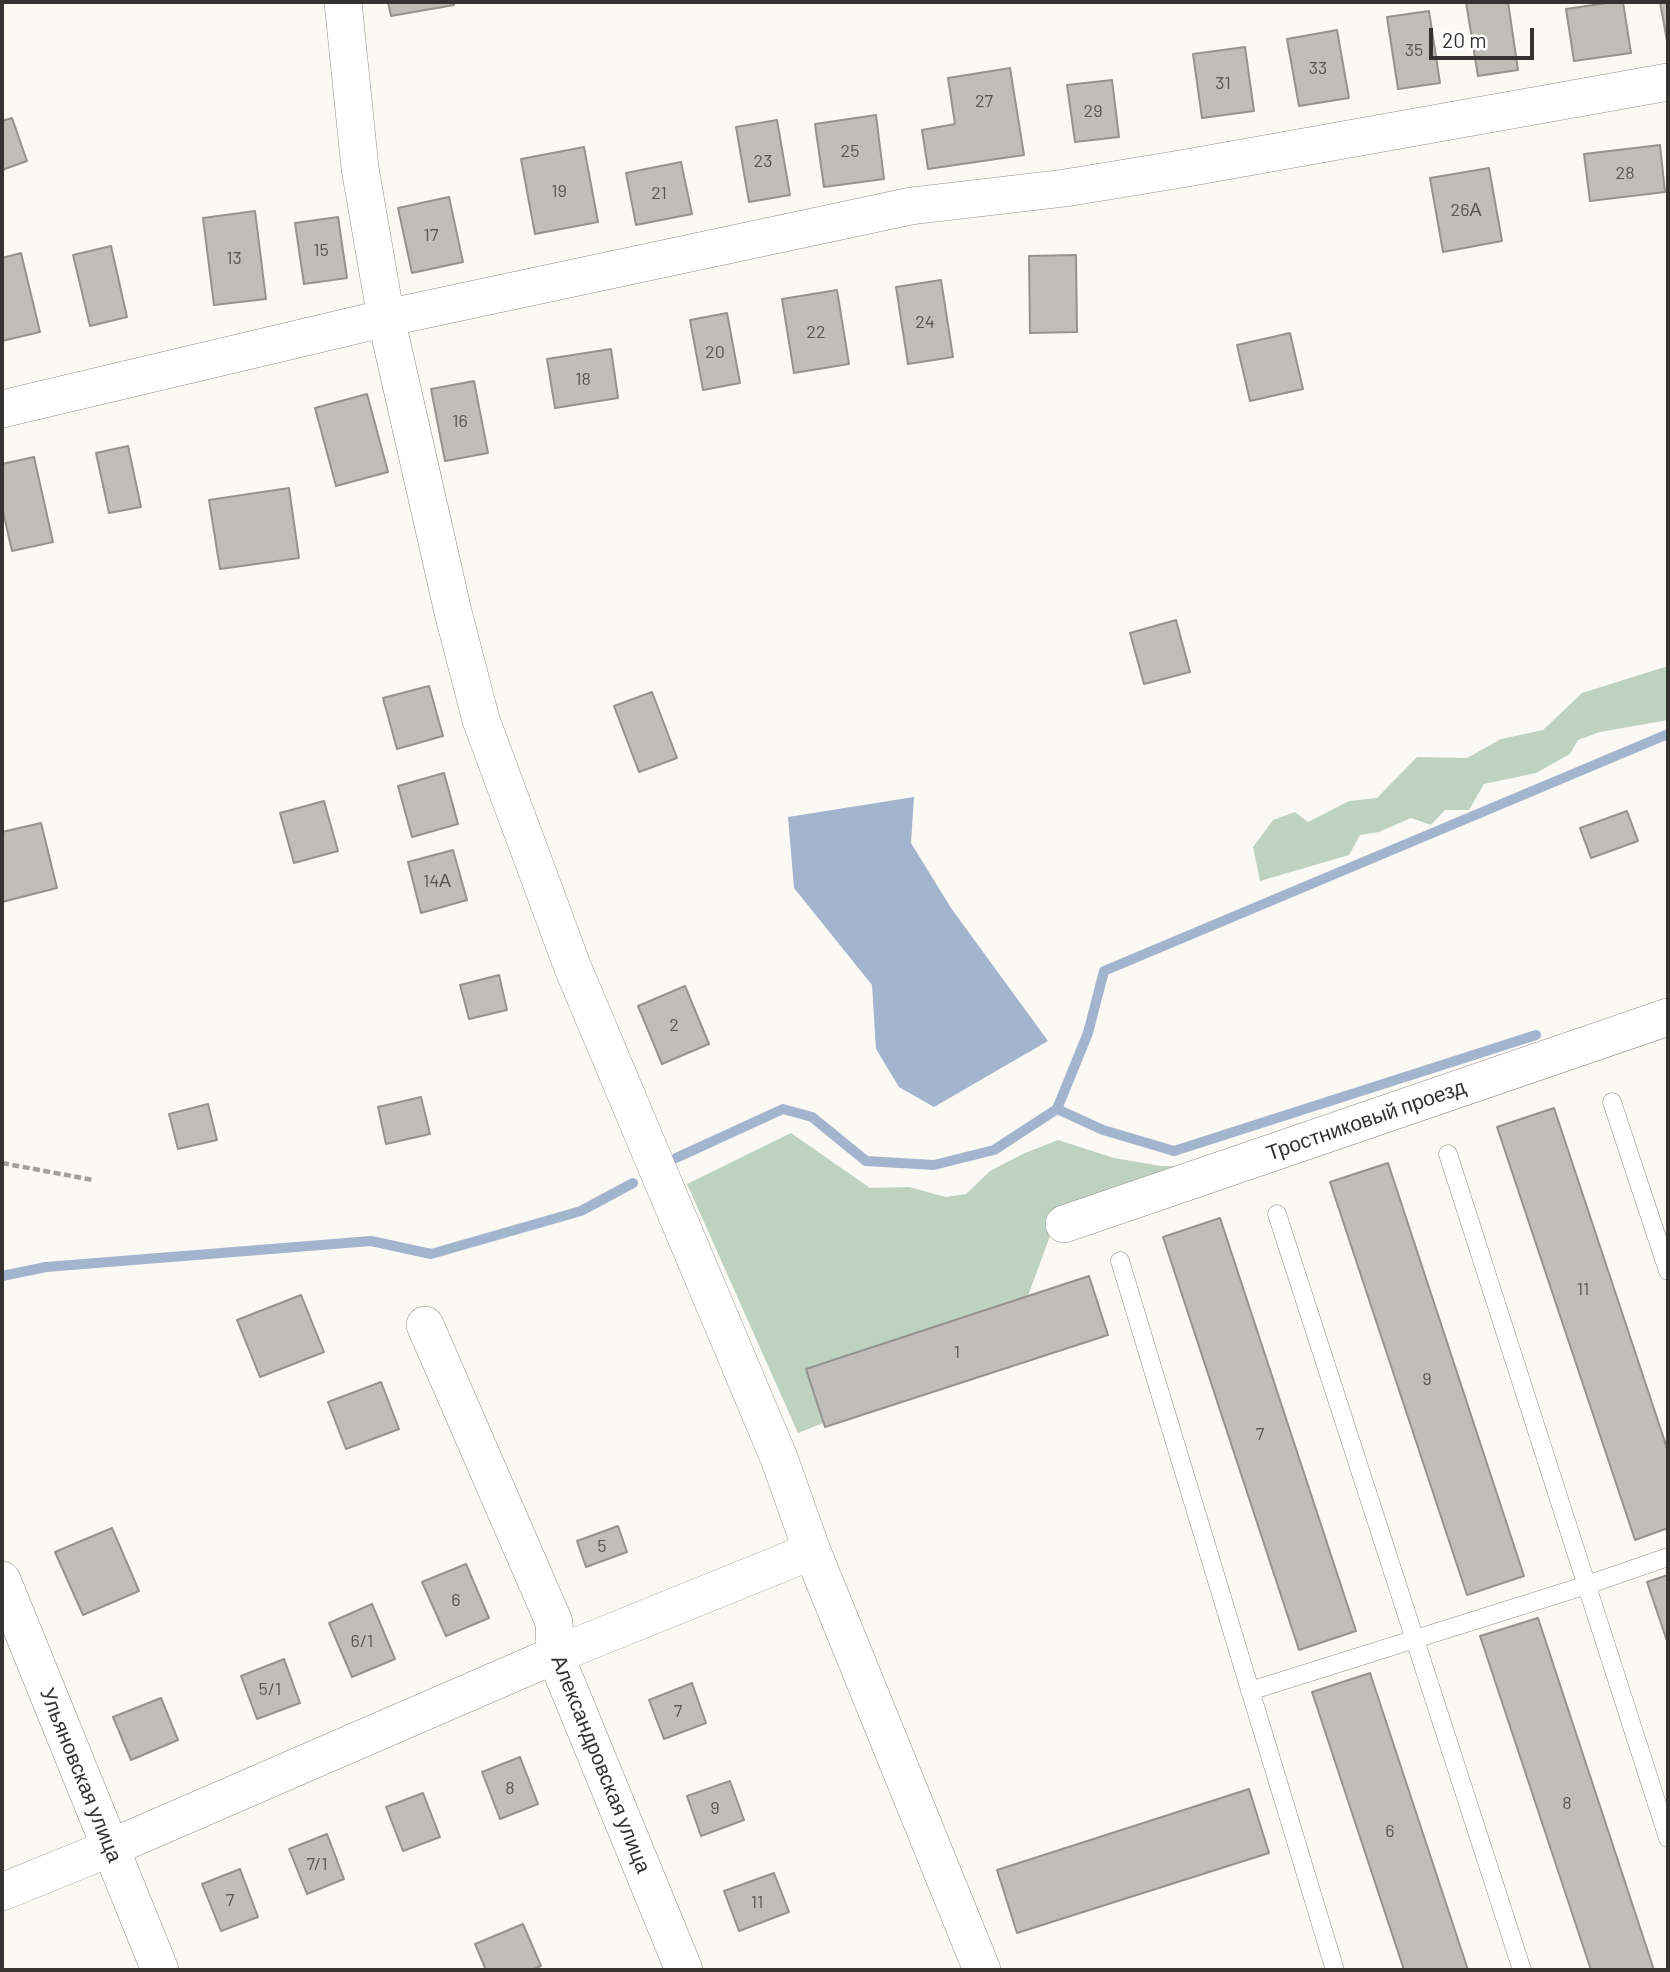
<!DOCTYPE html>
<meta charset="utf-8">
<style>
body{margin:0}
#map{position:relative;width:1670px;height:1972px;overflow:hidden;background:#fbf9f4;font-family:Barlow,sans-serif}
canvas{display:block}
.frame{position:absolute;inset:0;border:4px solid #343331;pointer-events:none}
.scale{position:absolute;left:1429px;top:28px;width:105px;height:32px;box-sizing:border-box;border:4px solid #343331;border-top:0;padding-left:9px;font-size:21px;line-height:24px;white-space:nowrap;color:#343331;-webkit-text-stroke:5px #fff;paint-order:stroke}
</style>
<div id="map">
<canvas width="1670" height="1972"></canvas>
<div class="frame"></div>
<div class="scale">20 m</div>
</div>
<script>
const c = document.querySelector('canvas').getContext('2d');
c.lineJoin = 'round';
function fillPath(path, color) { c.fillStyle = color; c.fill(path, 'evenodd'); }
function stroke(path, color, width, dash) { c.strokeStyle = color; c.lineWidth = width; c.lineCap = dash ? 'butt' : 'round'; c.setLineDash(dash || []); c.stroke(path); }
function drawText(font, color, halo, rows, align = 'center') {
  c.font = font + ' Barlow,sans-serif'; c.lineWidth = 6; c.setLineDash([]); c.textBaseline = 'middle'; c.strokeStyle = halo; c.fillStyle = color; for (const [text, x, y, turn = 0] of rows) {
    c.save(); c.translate(x, y); c.rotate((+turn || 0) * Math.PI / 180); c.textAlign = isNaN(turn) ? turn : align; if (halo) c.strokeText(text, 0, 0); c.fillText(text, 0, 0); c.restore();
  }
}
const green = new Path2D(`
 M1668,666V720L1600,732L1578,740L1570,754L1536,773L1484,784L1469,810H1445L1431,825L1411,818L1379,832L1360,835L1349,855L1260,881L1253,847L1273,820L1295,812L1308,822L1349,801L1377,798L1417,757L1467,758L1501,739L1543,730L1582,693Z
 M791,1133L870,1188L909,1187L946,1197L966,1194L990,1171L1025,1153L1058,1140L1114,1158L1161,1166H1186L1057,1217L1008,1350L798,1433L687,1184Z`);
const water = new Path2D(`
 M914,797L911,843L951,908L1048,1041L934,1107L899,1087L876,1049L872,985L794,888L788,817Z`);
const stream = new Path2D(`
 M1057,1109L1103,1130L1174,1151L1536,1035
 M676,1158L783,1109L812,1117L866,1161L934,1165L994,1150L1057,1109L1088,1033L1104,971L1668,734
 M2,1276L46,1267L371,1241L431,1254L581,1211L633,1183`);
const building = new Path2D(`
 M388,2H453L454,5L391,16Z
 M1466,2H1508L1518,70L1478,76Z
 M1613,2H1623L1631,53L1574,61L1566,9Z
 M1660,2H1668L1667,41Z
 M1429,11L1440,83L1398,89L1387,17Z
 M1337,30L1349,98L1299,106L1287,39Z
 M1245,47L1254,111L1202,118L1193,54Z
 M1010,68L1024,155L928,169L922,130L955,124L948,78Z
 M1112,80L1119,137L1075,142L1067,85Z
 M876,115L884,179L824,187L815,124Z
 M12,118L27,161L2,170V121Z
 M777,120L790,195L749,202L736,127Z
 M1660,145L1665,192L1590,201L1584,154Z
 M584,147L598,222L535,234L521,159Z
 M681,162L692,214L636,225L626,173Z
 M1489,168L1502,241L1443,252L1430,178Z
 M449,197L463,262L412,273L398,208Z
 M255,211L266,299L214,305L203,218Z
 M338,217L347,278L304,284L295,223Z
 M111,246L127,317L90,326L73,255Z
 M21,253L40,332L2,341V258Z
 M1076,255L1077,332L1030,333L1029,256Z
 M941,280L953,357L908,364L896,287Z
 M837,290L849,364L794,373L782,299Z
 M727,313L740,383L703,390L690,320Z
 M1290,333L1303,389L1250,401L1237,345Z
 M611,349L618,398L555,408L547,359Z
 M474,381L488,453L445,461L431,389Z
 M367,394L388,472L336,486L315,408Z
 M128,446L141,507L109,513L96,453Z
 M34,457L53,542L12,551L2,507V464Z
 M289,488L299,558L220,569L209,500Z
 M1176,620L1190,672L1144,684L1130,633Z
 M429,686L443,736L397,749L383,698Z
 M652,692L677,758L639,772L614,706Z
 M444,773L458,824L412,837L398,786Z
 M324,801L338,851L294,863L280,813Z
 M1627,811L1638,841L1591,858L1580,828Z
 M41,823L57,888L2,902V832Z
 M453,850L467,900L421,913L408,862Z
 M499,975L507,1010L469,1019L460,985Z
 M685,986L709,1044L662,1064L638,1006Z
 M421,1097L430,1134L386,1144L378,1107Z
 M208,1104L217,1140L178,1149L169,1114Z
 M1554,1108L1668,1451V1528L1635,1540L1497,1127Z
 M1388,1163L1524,1576L1467,1595L1330,1182Z
 M1220,1218L1356,1631L1299,1650L1163,1237Z
 M1089,1276L1108,1335L825,1427L806,1369Z
 M301,1295L324,1352L260,1377L237,1320Z
 M381,1382L399,1429L346,1449L328,1402Z
 M618,1526L627,1552L586,1567L577,1541Z
 M112,1528L139,1591L83,1615L55,1552Z
 M466,1564L489,1618L446,1636L422,1582Z
 M1668,1575V1644L1647,1582Z
 M372,1604L395,1659L352,1677L329,1623Z
 M1538,1618L1654,1970H1591L1480,1636Z
 M284,1659L300,1703L257,1719L241,1676Z
 M1370,1673L1468,1970H1404L1312,1692Z
 M692,1683L706,1723L664,1739L649,1700Z
 M161,1698L178,1740L131,1760L113,1717Z
 M520,1757L538,1804L500,1819L482,1772Z
 M730,1781L744,1820L701,1836L687,1796Z
 M1249,1789L1269,1853L1017,1933L997,1870Z
 M423,1793L440,1837L403,1851L386,1807Z
 M327,1834L344,1879L307,1894L289,1849Z
 M240,1869L258,1917L221,1931L202,1884Z
 M774,1873L789,1912L739,1931L724,1891Z
 M523,1924L541,1966L532,1970H486L475,1944Z`);
const path = new Path2D(`
 M2,1163L93,1180`);
const service = new Path2D(`
 M1612,1102L1668,1271
 M1448,1154L1668,1838
 M1277,1214L1522,1970
 M1120,1261L1335,1970
 M1250,1691L1587,1585L1668,1557`);
const minor = new Path2D(`
 M343,2L360,168L386,318L453,612L481,720L573,968L779,1458L812,1551L982,1970
 M2,409L386,318L911,206L1065,188L1181,169L1668,82
 M1064,1224L1668,1017
 M425,1325L554,1622L555,1655L684,1970
 M2,1580L160,1970
 M2,1892L110,1848L555,1655L812,1551`);
const numberNames = [
 ["35",1414,50],
 ["33",1318,68],
 ["31",1223,83],
 ["27",984,101],
 ["29",1093,111],
 ["25",850,151],
 ["23",763,161],
 ["28",1625,173],
 ["19",559,191],
 ["21",659,193],
 ["26А",1466,210],
 ["17",431,235],
 ["15",321,250],
 ["13",234,258],
 ["24",925,322],
 ["22",816,332],
 ["20",715,352],
 ["18",583,379],
 ["16",460,421],
 ["14А",437,881],
 ["2",674,1025],
 ["11",1583,1289],
 ["1",957,1352],
 ["9",1427,1379],
 ["7",1260,1434],
 ["5",602,1546],
 ["6",456,1600],
 ["6/1",362,1641],
 ["5/1",270,1689],
 ["7",678,1711],
 ["8",510,1788],
 ["8",1567,1803],
 ["9",715,1808],
 ["6",1390,1831],
 ["7/1",317,1864],
 ["7",230,1900],
 ["11",757,1902]
];
const streetNames = [
 ["Тростниковый проезд",1366,1120,-19],
 ["Александровская улица",601,1764,68],
 ["Ульяновская улица",81,1775,68]
];
fillPath(green, '#bdd3c0');
fillPath(water, '#a3b4cf');
stroke(stream, '#a3b4cf', 10);
fillPath(building, '#c0beb9');
stroke(building, '#96938f', 2);
stroke(service, '#918e8a', 19);
stroke(minor, '#918e8a', 38);
stroke(path, '#a2a09d', 4.5, [7, 3.5]);
stroke(service, '#fff', 18);
stroke(minor, '#fff', 37);
drawText('18px', '#575653', null, numberNames);
drawText('21px', '#343331', '#fff', streetNames);
</script>
